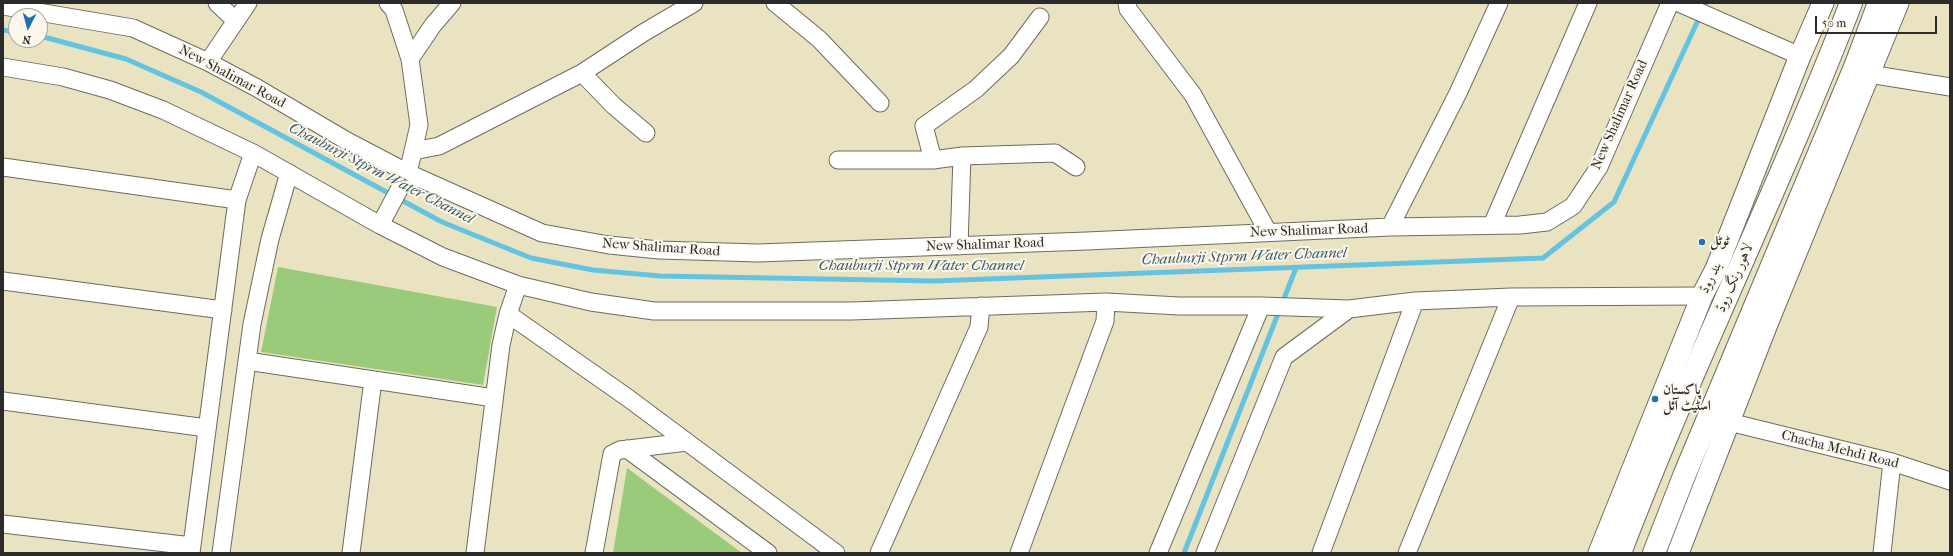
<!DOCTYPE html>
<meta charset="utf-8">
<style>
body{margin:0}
#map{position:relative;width:1953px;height:556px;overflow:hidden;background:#eae3c1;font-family:"IM FELL French Canon",serif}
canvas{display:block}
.frame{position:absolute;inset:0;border:4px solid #2b2b2b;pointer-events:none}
.north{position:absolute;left:8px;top:8px;width:40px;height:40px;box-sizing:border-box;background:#fbf7ec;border:1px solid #a8a59f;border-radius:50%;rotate:186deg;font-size:11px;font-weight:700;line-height:16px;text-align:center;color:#2b2b2b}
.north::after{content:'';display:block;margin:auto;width:14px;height:18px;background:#1f6fb2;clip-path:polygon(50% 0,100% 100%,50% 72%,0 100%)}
.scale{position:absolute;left:1815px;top:16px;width:122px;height:18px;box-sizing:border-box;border:2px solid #2b2b2b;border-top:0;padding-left:5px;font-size:12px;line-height:14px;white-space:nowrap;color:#2b2b2b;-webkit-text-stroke:3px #fbf7ec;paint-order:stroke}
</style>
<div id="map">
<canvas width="1953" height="556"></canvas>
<div class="frame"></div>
<div class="north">N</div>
<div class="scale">50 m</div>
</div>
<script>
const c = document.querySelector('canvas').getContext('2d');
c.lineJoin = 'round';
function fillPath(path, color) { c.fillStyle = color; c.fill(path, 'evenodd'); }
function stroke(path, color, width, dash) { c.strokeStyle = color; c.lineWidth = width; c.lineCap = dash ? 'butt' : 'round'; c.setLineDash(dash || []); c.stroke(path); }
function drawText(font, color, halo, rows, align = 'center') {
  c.font = font + ' "IM FELL French Canon",Amiri,serif'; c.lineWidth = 4; c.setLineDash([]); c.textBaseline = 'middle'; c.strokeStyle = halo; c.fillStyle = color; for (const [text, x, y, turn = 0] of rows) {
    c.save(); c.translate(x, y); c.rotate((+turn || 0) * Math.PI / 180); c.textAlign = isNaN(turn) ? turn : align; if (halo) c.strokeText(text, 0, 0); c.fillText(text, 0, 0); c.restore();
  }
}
const green = new Path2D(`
 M278,267L497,307L483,385L261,352Z
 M627,468L742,553H613Z`);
const stream = new Path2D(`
 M3,30L16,32
 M40,36L126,59L201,92L442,222L531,258L593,270L660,276L934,281L1543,258L1614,202L1706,3
 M1184,553L1296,268`);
const minor = new Path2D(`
 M217,3L236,21
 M775,3L819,39L880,103
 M1127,3L1128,9L1193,95L1268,232
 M1679,3L1800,56
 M3,6L133,28L208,62L257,88L347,141L408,173L542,233L609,245L659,250L758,253L1087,241L1390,227L1520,225L1547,222L1573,206L1599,167L1670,3
 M410,59L433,25L452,3
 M208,62L248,3
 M3,67L63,77L110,90L163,110L253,153L380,225L443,257L518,285L591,302L654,311H851L1106,302L1179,306H1261L1349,309L1415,301L1511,297L1702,296
 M582,73L614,106L646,133
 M1869,74L1950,87
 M413,151L439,146L582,73L643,33L694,3
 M838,160H933L962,156L1055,153L1076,167
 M933,160L924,126L976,89L1011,56L1040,17
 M3,167L237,200
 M380,225L408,173L419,125L410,59L394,10L388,3
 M1492,225L1588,3
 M1390,227L1458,93L1499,3
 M959,246L962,156
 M3,281L223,310
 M518,285L508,314L628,398L836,553
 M247,361L494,398
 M3,401L207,428
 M1729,422L1892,462L1950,481
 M627,449L768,553
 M3,524L192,546
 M191,553L237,200L253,153
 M221,553L252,324L270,239L289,173
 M351,553L373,380
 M475,553L501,345L508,314
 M594,553L612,454L620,450L687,442
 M879,553L979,327L981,306
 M1019,553L1105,321L1106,302
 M1158,553L1261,306
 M1205,553L1284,357L1349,309
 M1321,553L1415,301
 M1407,553L1511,297
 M1882,553L1892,462`);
const major = new Path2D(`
 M1599,553L1702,296L1716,269L1800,56L1823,3
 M1678,553L1767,324L1898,3`);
const highway = new Path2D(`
 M1620,553C1691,367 1779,189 1851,3
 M1654,553L1684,476L1855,67L1879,3`);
const markers = [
 [1702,242,4,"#1f6fb2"],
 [1655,399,4,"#1f6fb2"]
];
const streetNames = [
 ["New Shalimar Road",232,77,28],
 ["New Shalimar Road",1620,115,-66],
 ["New Shalimar Road",1309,231,-2],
 ["New Shalimar Road",985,245,-2],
 ["New Shalimar Road",661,248,4],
 ["بند روڈ",1711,278,-64],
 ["لاہور رنگ روڈ",1735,278,-67],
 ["Chacha Mehdi Road",1840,450,14]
];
const poiNames = [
 ["ٹوٹل",1710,242],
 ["پاکستان",1663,391],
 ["اسٹیٹ آئل",1663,407]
];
const waterNames = [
 ["Chauburji Stprm Water Channel",381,174,27],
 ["Chauburji Stprm Water Channel",1244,257,-2],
 ["Chauburji Stprm Water Channel",921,266]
];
fillPath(green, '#99cb7b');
stroke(stream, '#63c3e1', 5);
stroke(minor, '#6e6b60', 19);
stroke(major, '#6e6b60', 23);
stroke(highway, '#6e6b60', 24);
stroke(minor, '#fff', 17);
stroke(major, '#fff', 21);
stroke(highway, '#fff', 22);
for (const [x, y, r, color] of markers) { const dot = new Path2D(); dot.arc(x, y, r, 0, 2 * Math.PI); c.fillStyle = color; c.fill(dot); stroke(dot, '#fbf7ec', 1.5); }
drawText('14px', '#2b2b2b', '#fbf7ec', streetNames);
drawText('bold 14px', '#2b2b2b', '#fbf7ec', poiNames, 'left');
drawText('italic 15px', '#3c5962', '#fbf7ec', waterNames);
</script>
